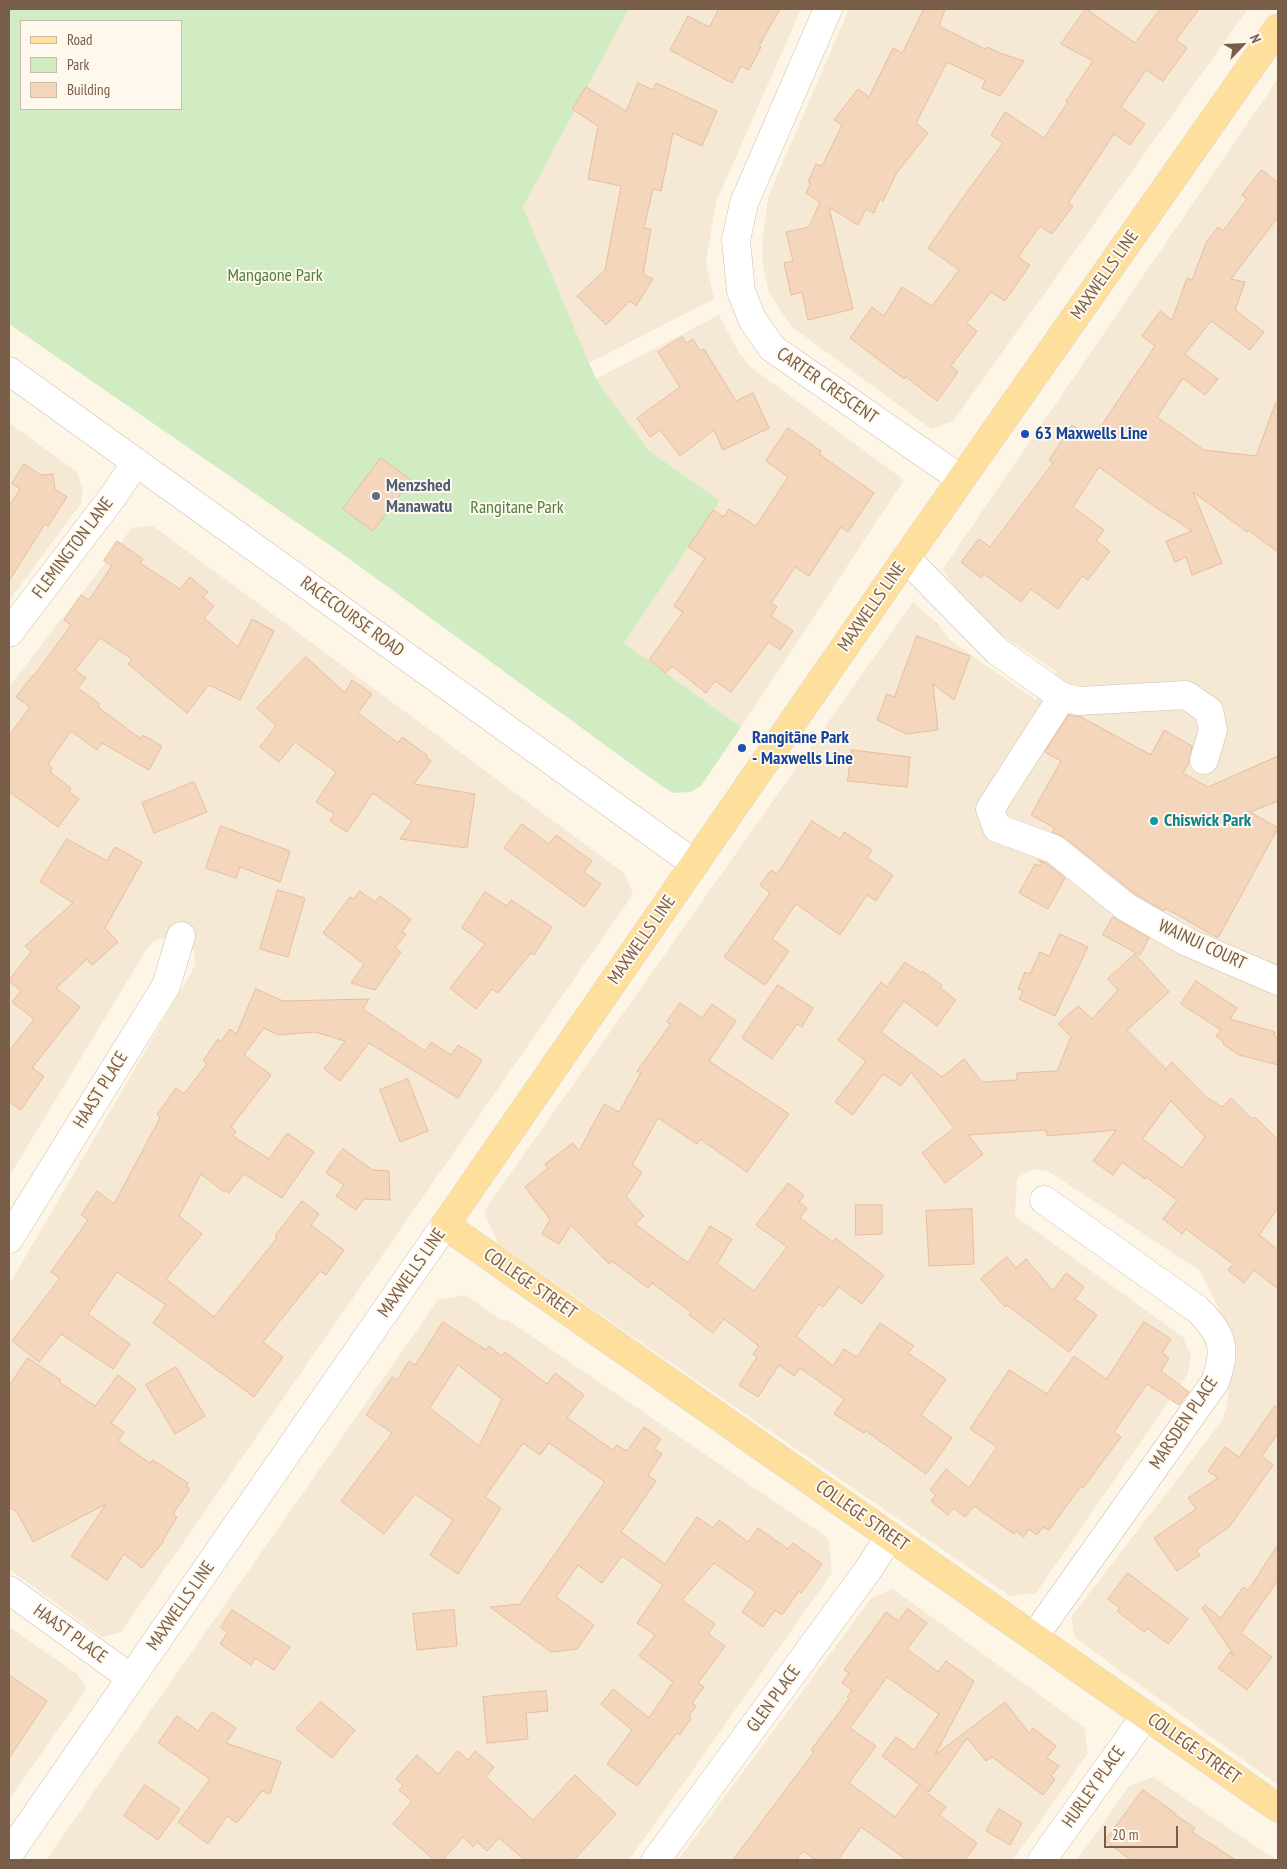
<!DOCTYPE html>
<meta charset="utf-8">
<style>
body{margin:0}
#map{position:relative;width:1287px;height:1869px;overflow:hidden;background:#fdf6e6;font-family:"PT Sans Narrow",sans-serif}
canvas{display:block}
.frame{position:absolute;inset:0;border:10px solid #785d49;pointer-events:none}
.legend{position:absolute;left:20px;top:20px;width:162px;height:90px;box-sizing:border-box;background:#fff9ed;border:1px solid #c9bbab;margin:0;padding:6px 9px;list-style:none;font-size:15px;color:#785d49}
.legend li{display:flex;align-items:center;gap:10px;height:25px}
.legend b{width:25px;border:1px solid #c9bbab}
.north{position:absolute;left:1217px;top:20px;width:50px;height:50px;-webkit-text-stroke:4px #fff9ed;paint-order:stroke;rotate:65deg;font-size:14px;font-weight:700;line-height:20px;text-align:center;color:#785d49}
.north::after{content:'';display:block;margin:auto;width:18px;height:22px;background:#785d49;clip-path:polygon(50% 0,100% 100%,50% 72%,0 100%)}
.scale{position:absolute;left:1104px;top:1826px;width:74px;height:22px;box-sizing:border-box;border:2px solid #785d49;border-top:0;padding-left:6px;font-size:15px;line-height:18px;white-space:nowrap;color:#785d49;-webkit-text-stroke:4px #fff9ed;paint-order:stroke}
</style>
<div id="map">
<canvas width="1287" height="1869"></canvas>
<div class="frame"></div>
<ul class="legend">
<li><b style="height:6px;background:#fee09c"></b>Road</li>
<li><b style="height:14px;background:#d1ecc3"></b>Park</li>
<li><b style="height:14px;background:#f4d6bc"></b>Building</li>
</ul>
<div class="north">N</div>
<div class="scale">20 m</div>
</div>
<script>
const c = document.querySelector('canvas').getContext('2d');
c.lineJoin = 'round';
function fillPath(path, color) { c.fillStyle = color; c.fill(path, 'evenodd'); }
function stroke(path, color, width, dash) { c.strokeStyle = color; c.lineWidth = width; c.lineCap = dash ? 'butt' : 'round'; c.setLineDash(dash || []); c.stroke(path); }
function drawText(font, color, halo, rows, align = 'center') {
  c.font = font + ' "PT Sans Narrow",sans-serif'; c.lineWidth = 4; c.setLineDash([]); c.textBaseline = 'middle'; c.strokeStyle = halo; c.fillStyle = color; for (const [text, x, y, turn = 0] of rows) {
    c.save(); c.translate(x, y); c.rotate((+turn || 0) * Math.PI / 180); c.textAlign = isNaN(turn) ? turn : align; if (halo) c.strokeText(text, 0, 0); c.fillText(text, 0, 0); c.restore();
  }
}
const residential = new Path2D(`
 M629,9H801L717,200L711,230L706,262L714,299L589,363L523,207Z
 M849,9H1248L953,421L931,429L791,326L769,293L763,266L762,245L768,197Z
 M1278,79V1785L1075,1638L1071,1617L1222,1421L1227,1405L1233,1350L1218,1307L1200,1271L1048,1171L1032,1169L1017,1178L1015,1216L1183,1337L1191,1357L1187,1375L1036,1593L1010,1596L498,1244L484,1211L913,602L938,624L949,639L1035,700L1056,671L989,627L969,605L942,570Z
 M719,315L739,353L752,368L904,480L741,727L624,643L720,501L648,450L596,379Z
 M9,423L77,472L83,490L81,503L9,601Z
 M153,526L624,873L633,894L121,1632L102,1637L9,1569V1285L196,964L193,949L182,932L154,941L146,950L9,1177V687L132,528Z
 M465,1295L503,1321L508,1320L828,1538L832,1573L629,1860H46L438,1300Z
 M893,1589L1084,1727L1088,1753L1013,1860H678L872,1597Z
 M9,1627L76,1673L87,1688L9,1800Z
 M1153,1777L1276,1860H1077L1129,1786Z`);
const green = new Path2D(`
 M9,9H629L523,207L596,379L648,450L720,501L624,643L741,727L701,786L691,792L673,793L660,785L344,555L9,324ZM21,21H181V109H21Z`);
const building = new Path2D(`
 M719,9H780L759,46L761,47L749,70L741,66L732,83L670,50L688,16L709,27Z
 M924,9H945L939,26L985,49L987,47L1000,53L1024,61L1000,96L982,88L985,80L947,62L916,123L928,133L896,174L883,201L880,199L874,213L866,209L858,225L829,207L853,309L808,320L802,292L791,295L784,263L793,261L786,232L809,227L820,202L806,193L811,183L808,182L816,164L822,166L842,125L834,120L858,89L869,97L893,48L902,53Z
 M1086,9L1135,43L1160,9H1199L1176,40L1187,48L1163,81L1146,70L1121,107L1145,124L1130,145L1114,134L1068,203L1073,206L1052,234L1040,226L1018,257L1030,265L1005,301L991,292L967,323L977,331L951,366L958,372L937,401L906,377L904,379L850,338L872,307L884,316L902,287L932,306L959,270L928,248L962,199L1003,143L991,135L1005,112L1044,138L1068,102L1066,101L1093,61L1061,44Z
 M638,83L653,90L656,83L717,111L702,146L673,133L661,191L653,189L644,228L651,229L643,274L653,279L636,306L630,301L606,325L577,296L605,270L621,186L588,179L598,126L572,109L586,87L626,111Z
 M1262,170L1278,183V217L1231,279L1245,282L1235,310L1264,332L1250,350L1211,321L1185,354L1218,379L1205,395L1183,378L1157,417L1204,450L1256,456L1276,402H1278V552L1248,530L1247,532L1193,492L1222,563L1192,575L1186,557L1175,562L1166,541L1192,531L1148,502L1099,467L1073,507L1104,530L1096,541L1110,551L1088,580L1082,576L1058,609L1031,589L1021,602L984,574L981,578L961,562L979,539L990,547L1053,463L1049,460L1072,425L1093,438L1155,346L1142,336L1160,311L1172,320L1187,278L1192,280L1206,243L1218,227L1223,231L1247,199L1242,195Z
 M682,337L686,343L693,339L700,351L704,349L736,401L753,393L769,428L723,450L714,430L680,456L660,430L650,437L637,418L680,387L658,352Z
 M788,428L821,451L819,454L874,493L848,532L841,527L809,576L795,567L771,603L777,607L771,616L793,631L780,650L769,642L731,692L715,681L706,693L672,666L666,673L649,660L683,612L674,606L705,558L688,547L713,510L724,517L729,509L756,526L788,477L766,461Z
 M381,458L411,480L373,531L343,509Z
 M24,464L41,475L53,474L55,489L67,497L48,526L45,524L9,581V506L20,489L12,484Z
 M117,541L143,559L140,563L180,589L190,577L208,592L203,597L214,606L204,618L238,647L252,619L274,631L240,700L209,685L187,713L128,664L132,659L100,638L75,670L86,678L78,688L100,704L98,707L141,739L143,735L162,746L149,770L102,743L97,750L71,731L48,764L52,768L50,772L71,788L69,792L79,799L58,827L9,792V736L30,707L16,697L33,675L34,676L71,625L64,620L81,595L89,600L112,566L104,561Z
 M917,636L970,656L954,700L933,684L938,730L907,734L877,720L887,694L894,697Z
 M306,657L345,693L352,680L372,694L358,713L398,743L402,737L427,755L426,757L431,761L414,784L475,794L467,848L400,839L412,821L373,793L347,832L330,821L334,814L316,802L336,772L295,742L279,762L260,747L276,726L257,708Z
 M1069,715L1081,717L1151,755L1164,730L1192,746L1189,763L1183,773L1208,787L1278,756V801L1250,812L1278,828L1218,938L1165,908L1164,911L1135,894L1064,837L1052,832L1055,828L1031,815L1061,761L1045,752Z
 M852,750L910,757L907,787L848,781Z
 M194,782L207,812L154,833L142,803Z
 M812,821L840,839L844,832L872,850L867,858L893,875L876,901L867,895L840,935L796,904L772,939L789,951L765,985L724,957L770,893L760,885L771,870L777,874Z
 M522,824L549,844L556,835L592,861L584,872L601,884L584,907L504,848Z
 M221,826L290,851L280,882L240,867L236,878L206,868Z
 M67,839L107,861L115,847L142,862L105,928L118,942L92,965L87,959L56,988L80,1007L32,1068L44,1076L21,1110L9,1102V1051L34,1019L12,1002L21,991L9,981V980L31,952L25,946L73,903L40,882Z
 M1038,860L1046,863L1065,878L1048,909L1019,893L1035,864L1040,866L1042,863Z
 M278,890L305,898L288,957L260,949Z
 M360,891L375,902L380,896L411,919L402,932L406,934L395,948L401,952L375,990L351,983L364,964L323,933L350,897L353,899Z
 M485,892L507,906L511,900L552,927L534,955L531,953L498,993L492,989L476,1009L450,988L485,944L462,928Z
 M1113,917L1149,938L1140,955L1103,935Z
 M1060,934L1088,947L1055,1016L1019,999L1023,991L1018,989L1025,972L1030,974L1040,952L1049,956Z
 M1135,954L1169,992L1127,1030L1166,1069L1172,1062L1206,1097L1222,1107L1231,1098L1252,1119L1255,1117L1278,1140V1208L1259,1235L1278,1250V1289L1254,1270L1244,1283L1228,1270L1233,1264L1186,1229L1182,1234L1163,1219L1177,1200L1146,1177L1145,1179L1122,1162L1113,1175L1093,1161L1116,1130L1047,1136L1046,1130L968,1135L983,1154L945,1183L922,1153L954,1128L911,1072L901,1086L883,1074L853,1115L835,1102L866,1061L838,1040L881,982L887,987L905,962L921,973L922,971L942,985L940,988L956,1000L937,1026L904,1001L881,1032L942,1077L964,1059L982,1082L1017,1080V1073L1057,1071L1071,1037L1058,1024L1078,1006L1092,1019L1118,990L1108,979ZM1171,1101L1205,1137L1182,1168L1143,1139Z
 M1196,981L1237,1008L1230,1019L1275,1032L1274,1036L1278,1037V1065L1239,1055L1223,1044L1224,1042L1216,1036L1221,1030L1181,1004Z
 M778,985L813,1008L802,1027L797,1024L772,1059L742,1038Z
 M256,989L283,1001L369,999L363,1009L425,1051L431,1042L451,1055L458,1045L482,1060L458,1098L369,1043L340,1081L324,1069L345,1041L315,1032L278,1035L264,1028L244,1055L271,1075L231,1127L236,1131L233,1136L269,1159L287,1133L314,1152L282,1198L244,1174L229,1193L226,1190L224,1192L201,1174L179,1216L202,1234L166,1279L214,1317L277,1238L275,1236L302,1201L319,1214L311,1225L344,1250L326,1275L320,1271L263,1342L283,1357L254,1397L153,1323L166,1305L117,1272L88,1314L130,1344L113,1369L61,1334L39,1362L12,1341L60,1278L51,1272L88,1220L81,1215L97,1191L114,1204L160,1118L157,1115L176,1088L184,1094L207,1064L203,1061L218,1039L220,1042L230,1029L236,1034Z
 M680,1003L702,1018L712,1004L736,1021L709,1061L789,1114L747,1172L700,1139L697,1144L658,1118L632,1165L642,1172L626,1197L644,1216L635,1224L688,1263L710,1226L732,1239L717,1264L754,1291L787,1247L756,1225L788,1183L804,1195L799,1202L807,1208L800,1218L833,1242L835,1238L884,1275L862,1304L839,1287L823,1307L819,1304L796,1336L833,1366L844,1349L857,1357L880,1323L914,1346L908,1353L946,1379L921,1415L952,1438L926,1474L866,1431L864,1433L834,1414L844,1399L800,1368L794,1376L779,1365L758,1397L739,1385L757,1357L753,1354L759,1346L724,1319L713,1333L689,1315L691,1312L652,1283L648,1288L612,1261L609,1264L571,1225L559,1244L542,1234L550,1219L525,1187L548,1168L545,1164L573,1143L579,1151L604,1104L619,1112L641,1073L637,1071L671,1024L667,1022Z
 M408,1079L428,1131L400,1142L380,1090Z
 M343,1149L373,1170L389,1171L390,1200L364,1199L356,1210L336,1196L344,1185L326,1173Z
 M856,1205H882V1234L856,1235Z
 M972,1209L974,1264L929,1266L926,1211Z
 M1007,1257L1016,1268L1026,1259L1053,1291L1066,1273L1084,1287L1075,1299L1097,1315L1069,1352L1007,1305L1005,1307L981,1279Z
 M443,1322L486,1350L489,1346L502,1356L505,1352L547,1384L555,1373L584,1395L567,1418L613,1450L617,1445L627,1451L644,1427L661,1439L654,1449L662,1454L648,1475L656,1481L621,1532L665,1564L697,1517L713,1528L719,1520L748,1542L758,1528L788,1549L793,1543L822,1564L801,1593L799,1591L782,1615L775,1610L763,1627L742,1612L756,1592L714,1563L682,1600L715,1624L708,1634L725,1646L698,1683L704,1687L692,1703L696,1706L689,1716L691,1718L680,1735L677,1733L637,1786L607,1764L632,1730L601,1704L613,1689L649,1718L673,1682L639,1656L655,1635L637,1623L663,1585L622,1556L602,1583L578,1565L556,1597L594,1625L577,1649L551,1652L490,1607L520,1604L605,1482L549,1443L540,1455L523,1443L485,1497L501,1508L458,1574L430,1555L453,1520L415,1494L384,1534L341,1501L392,1433L366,1415L392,1377L397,1380L409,1361L415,1365ZM458,1365L502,1399L479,1446L430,1408Z
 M1144,1322L1171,1339L1162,1353L1169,1358L1161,1371L1189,1392L1179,1405L1147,1384L1114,1432L1121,1437L1083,1488L1081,1486L1049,1530L1043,1527L1037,1535L1029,1529L1024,1537L1016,1531L1014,1534L974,1506L965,1517L954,1508L948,1515L931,1501L936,1495L930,1490L946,1469L969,1488L997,1447L970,1429L1009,1370L1047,1394L1074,1356L1106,1379Z
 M28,1358L61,1380L59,1382L95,1406L118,1375L136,1389L111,1423L124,1432L118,1441L150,1463L153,1460L188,1483L186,1486L190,1489L173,1514L177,1517L163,1540L164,1541L142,1568L124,1554L107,1580L71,1556L106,1504L33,1542L17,1512L9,1507V1386Z
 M176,1367L205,1416L175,1434L146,1385Z
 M1275,1406L1278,1408V1433L1262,1456L1273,1465L1229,1527L1196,1550L1200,1555L1177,1571L1154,1538L1196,1509L1188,1498L1218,1478L1208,1471L1225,1447L1239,1457Z
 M1278,1545V1580L1241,1633L1272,1657L1247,1690L1218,1668L1230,1652L1234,1655L1202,1608L1205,1605L1221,1618L1243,1587L1248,1590Z
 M1128,1573L1188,1619L1168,1644L1147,1628L1144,1632L1117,1611L1120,1608L1108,1599Z
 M908,1609L927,1623L907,1649L938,1672L946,1661L974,1681L935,1755L1005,1702L1029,1733L1033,1728L1056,1746L1047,1758L1059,1766L1051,1776L1055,1779L1043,1795L992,1757L986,1761L967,1738L929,1792L882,1756L896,1737L914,1750L939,1714L887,1677L850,1728L876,1746L849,1783L895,1817L918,1786L946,1807L939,1815L977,1843L965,1860H907L861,1827L838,1860H816L803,1851L796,1860H733L814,1752L811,1750L849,1699L847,1697L852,1690L842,1683L849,1673L844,1670L886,1612L898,1621Z
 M232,1610L290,1647L274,1670L255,1658L251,1665L220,1644L228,1632L221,1628Z
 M454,1610L457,1646L417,1650L413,1614Z
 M9,1675L47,1701L9,1758Z
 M546,1691L548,1711L526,1713L528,1739L487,1743L483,1697Z
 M321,1702L355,1730L332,1758L296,1729Z
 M212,1712L236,1728L226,1743L281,1762L270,1794L262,1791L237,1823L227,1816L208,1844L178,1822L210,1779L158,1743L177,1716L198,1731Z
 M458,1751L468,1760L475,1751L494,1767L486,1777L533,1820L575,1775L616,1814L574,1860H525L499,1838L487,1851L477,1842L473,1847L463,1837L443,1860H434L393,1824L412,1801L399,1790L403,1786L396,1779L417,1755L438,1774Z
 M145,1785L180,1809L158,1840L124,1816Z
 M1143,1790L1175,1813L1174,1814L1195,1828L1192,1832L1236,1860H1131L1105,1841Z
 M999,1809L1022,1823L1010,1845L986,1831Z`);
const minor = new Path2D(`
 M828,9L744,203L736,240L741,291L752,319L772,348L961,479
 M9,371L695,864
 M906,558L997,651L1062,697L1079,701L1186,695L1209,711L1213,730L1204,760
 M9,633L114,495L136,462
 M1062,697L990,809L997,828L1054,849L1126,907L1187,942L1278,981
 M9,1239L166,986L181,936
 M9,1590L131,1678
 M1034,1637L1215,1382C1228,1348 1222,1333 1197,1309L1044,1200
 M9,1854L445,1225
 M656,1860L868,1570L890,1536
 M1042,1860L1146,1715`);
const major = new Path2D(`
 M1278,28L906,558L445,1225L1278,1808`);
const markers = [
 [1025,434,5,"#1a4fb4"],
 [376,496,5,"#5c6f8a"],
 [742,748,5,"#1a4fb4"],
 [1154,821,5,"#0f9aa8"]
];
const streetNames = [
 ["MAXWELLS LINE",1105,275,-55],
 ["CARTER CRESCENT",827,386,35],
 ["FLEMINGTON LANE",73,548,-53],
 ["MAXWELLS LINE",872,607,-55],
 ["RACECOURSE ROAD",352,617,36],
 ["MAXWELLS LINE",642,940,-55],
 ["WAINUI COURT",1202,945,25],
 ["HAAST PLACE",101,1090,-58],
 ["MAXWELLS LINE",412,1273,-55],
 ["COLLEGE STREET",530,1284,35],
 ["MARSDEN PLACE",1184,1423,-56],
 ["COLLEGE STREET",862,1516,35],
 ["MAXWELLS LINE",181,1606,-55],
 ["HAAST PLACE",70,1634,36],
 ["GLEN PLACE",774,1699,-54],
 ["COLLEGE STREET",1194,1749,35],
 ["HURLEY PLACE",1094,1787,-55]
];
const parkNames = [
 ["Mangaone Park",275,276],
 ["Rangitane Park",517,508]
];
const transitNames = [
 ["63 Maxwells Line",1035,434],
 ["Rangitāne Park",752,738],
 ["- Maxwells Line",752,759]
];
const serviceNames = [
 ["Menzshed",386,486],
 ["Manawatu",386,507]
];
const cultureNames = [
 ["Chiswick Park",1164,821]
];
fillPath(residential, '#f5e8d4');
fillPath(green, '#d1ecc3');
fillPath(building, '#f4d6bc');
stroke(building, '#e8be9c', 1);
stroke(minor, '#d0beab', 29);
stroke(major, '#dcd5d0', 29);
stroke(minor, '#fff', 28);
stroke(major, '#fee09c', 28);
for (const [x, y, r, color] of markers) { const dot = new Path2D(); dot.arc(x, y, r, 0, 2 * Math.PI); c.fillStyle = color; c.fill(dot); stroke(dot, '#fff9ed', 2); }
drawText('18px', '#785d49', '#fff9ed', streetNames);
drawText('18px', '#4e7f40', '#fff9ed', parkNames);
drawText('bold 18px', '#164399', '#fff9ed', transitNames, 'left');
drawText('bold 18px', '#4e5e75', '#fff9ed', serviceNames, 'left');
drawText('bold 18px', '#0d838f', '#fff9ed', cultureNames, 'left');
</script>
